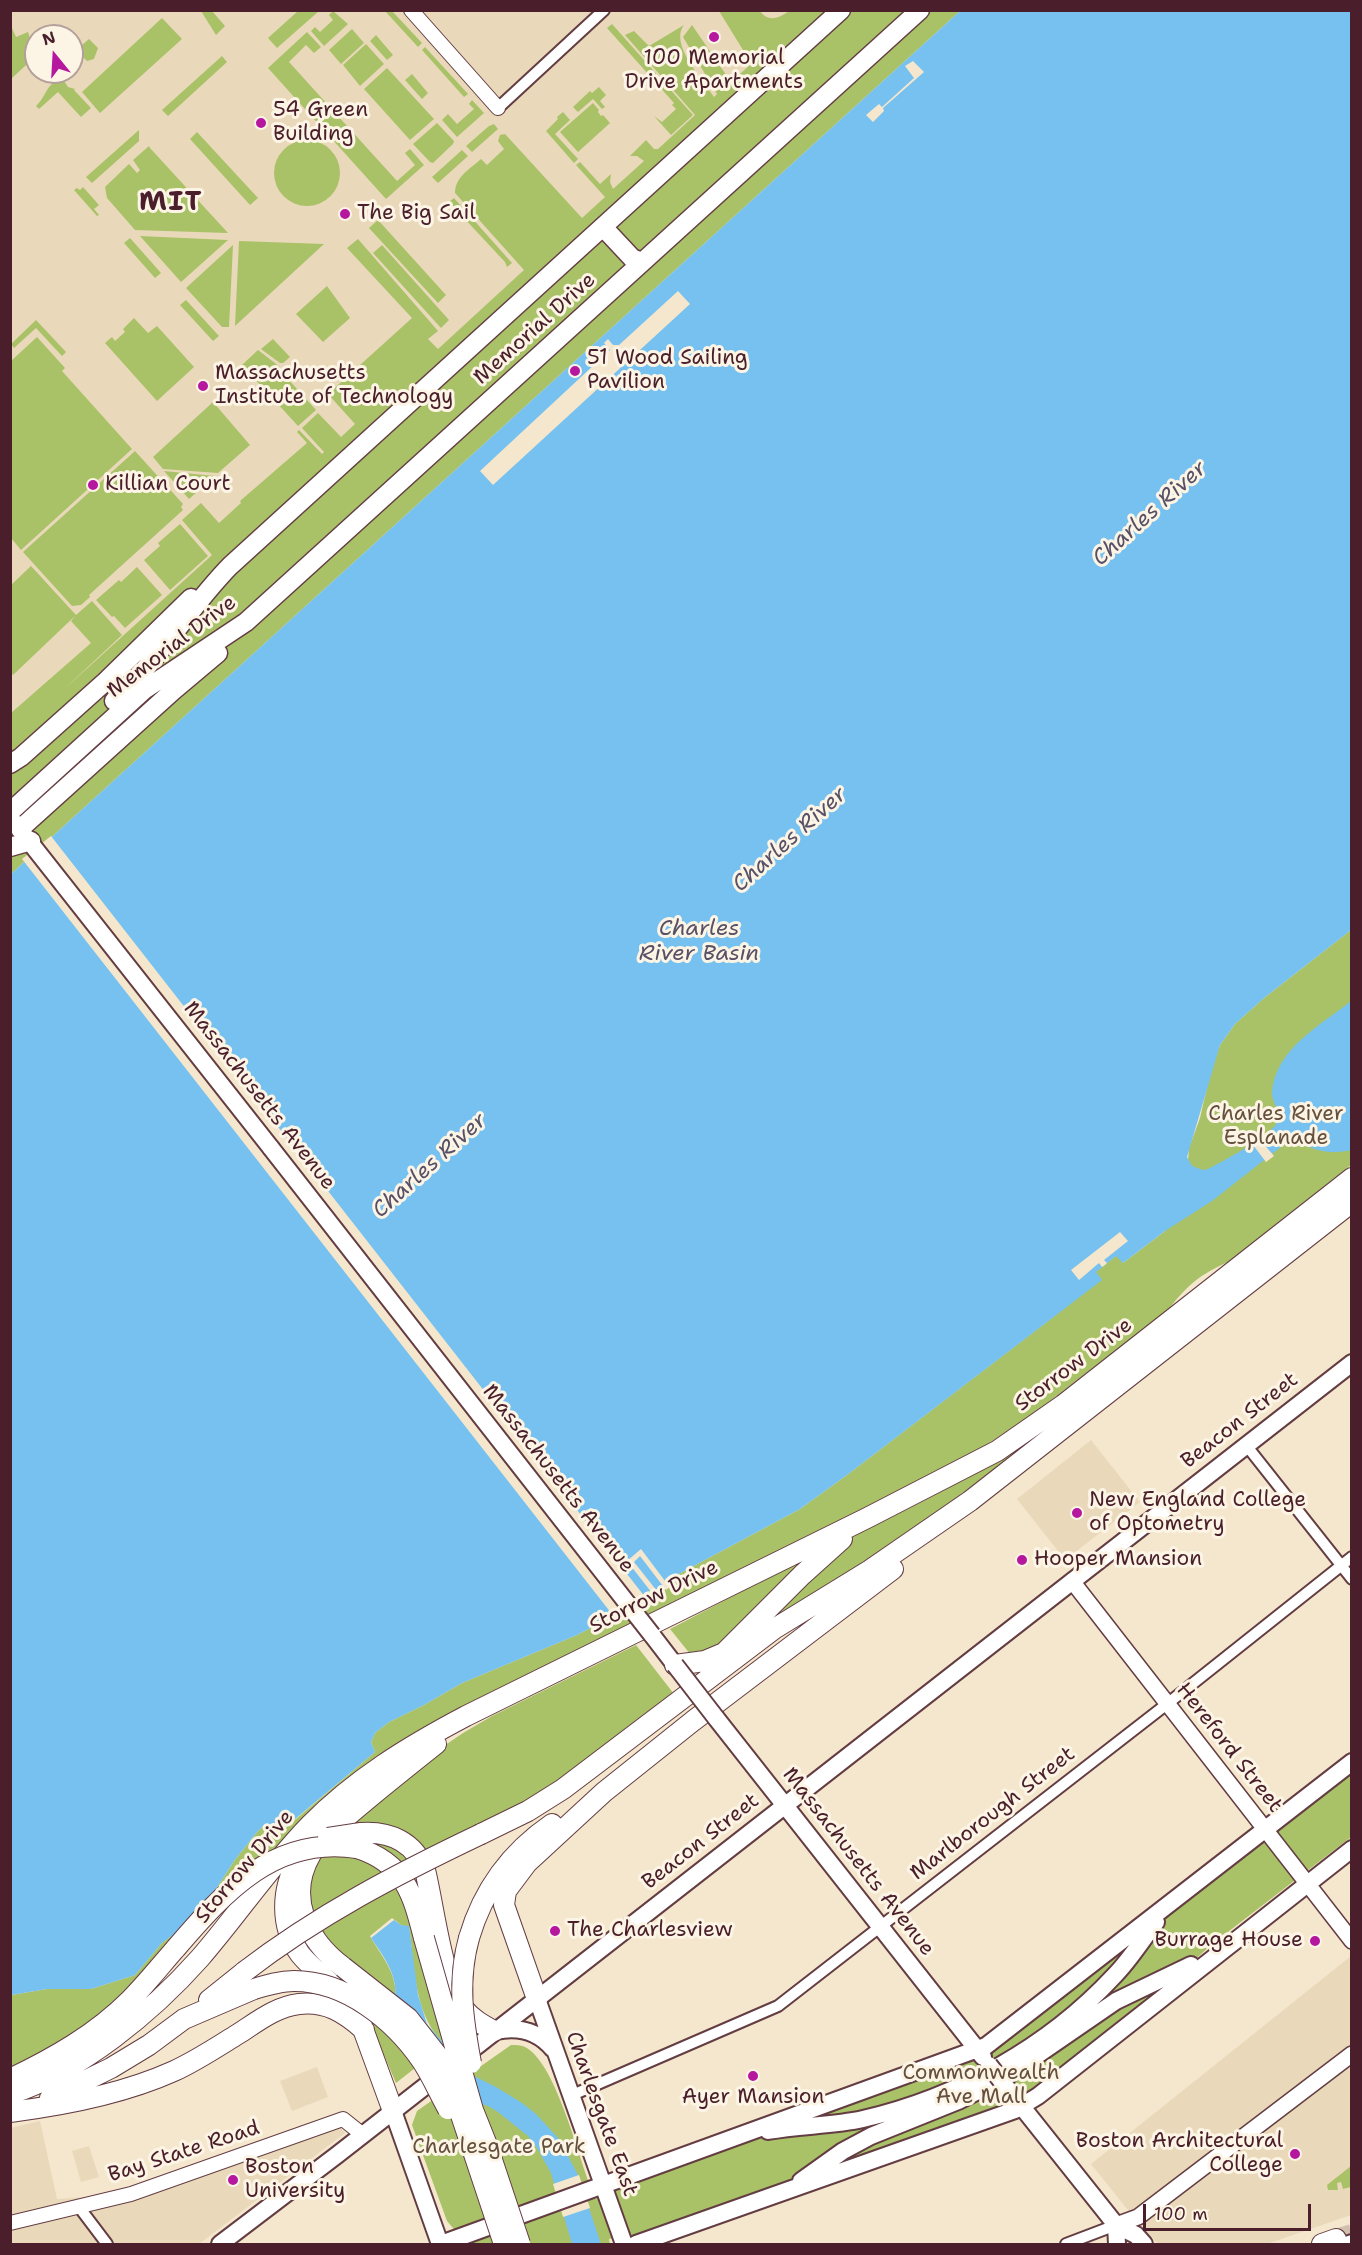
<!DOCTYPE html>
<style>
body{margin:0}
#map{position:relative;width:1362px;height:2255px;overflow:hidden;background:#f5e7cd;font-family:"Shantell Sans",sans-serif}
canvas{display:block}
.frame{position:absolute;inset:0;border:12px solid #4a1f2b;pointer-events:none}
.north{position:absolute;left:24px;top:24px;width:60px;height:60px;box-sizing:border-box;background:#fcf5e5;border:2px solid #b59f9b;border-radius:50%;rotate:342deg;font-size:16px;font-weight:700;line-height:24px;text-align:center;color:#4a1f2b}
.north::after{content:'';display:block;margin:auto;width:21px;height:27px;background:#b5179e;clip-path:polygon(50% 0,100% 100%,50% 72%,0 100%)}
.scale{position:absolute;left:1143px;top:2204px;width:168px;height:27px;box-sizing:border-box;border:3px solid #4a1f2b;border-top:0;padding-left:8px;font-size:18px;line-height:21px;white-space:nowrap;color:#4a1f2b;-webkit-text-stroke:4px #fcf5e5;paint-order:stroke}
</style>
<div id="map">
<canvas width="1362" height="2255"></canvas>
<div class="frame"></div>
<div class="north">N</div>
<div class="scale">100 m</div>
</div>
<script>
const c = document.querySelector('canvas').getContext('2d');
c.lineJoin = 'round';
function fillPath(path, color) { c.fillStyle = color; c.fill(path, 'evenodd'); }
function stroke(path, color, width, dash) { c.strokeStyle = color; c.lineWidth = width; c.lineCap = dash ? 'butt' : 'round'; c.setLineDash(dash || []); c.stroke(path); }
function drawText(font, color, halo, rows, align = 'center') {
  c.font = font + ' "Shantell Sans",sans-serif'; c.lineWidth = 6; c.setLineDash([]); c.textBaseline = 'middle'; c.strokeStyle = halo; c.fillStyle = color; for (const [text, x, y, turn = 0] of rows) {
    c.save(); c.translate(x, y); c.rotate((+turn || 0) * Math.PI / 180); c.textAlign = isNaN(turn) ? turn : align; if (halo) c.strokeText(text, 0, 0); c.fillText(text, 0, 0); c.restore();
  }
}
const built = new Path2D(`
 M11,11H810L11,738ZM36,36H72V72H36Z
 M1091,1440L1140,1502L1065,1560L1017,1499Z
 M1351,1956V2215L1267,2244H1158L1127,2209L1091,2164Z
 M317,2067L328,2097L292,2111L280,2081Z
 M40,2121L57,2199L131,2194L233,2166L269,2146L336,2122L345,2133L199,2244H11L10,2128Z
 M89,2146L99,2177L81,2182L72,2151Z`);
const green = new Path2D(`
 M790,10L960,11L11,874V713L91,643L71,621L75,616L13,675L11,672V585L31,566L76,615L92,601L122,635L61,692L212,555L182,520L201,503L219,523L241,503L240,501L307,443L297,432L299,430L322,454L324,452L302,428L318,413L341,437L355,424L328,394L412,318L347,248L358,239L438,331L428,339L438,349L524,270L455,193C455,177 470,169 481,159L487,165L504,149L498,141L500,135L505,134L582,218L605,197L576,165L580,162L600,184L611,174L610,182L613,189L644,161L637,156H630L646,140L654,149H658L695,115L625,35L634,31L649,46L684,25C669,44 703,80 714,97L717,94L683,37L692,25L731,82L751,64L749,60L746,61L741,52L743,50L719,11H760C768,23 781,18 790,10Z
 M201,11H212L225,26L216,35Z
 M298,11H319L277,48L268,38Z
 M333,11L348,24L324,46L311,31L315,27L320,32L333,20L329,15Z
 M385,11H392L422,43L418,47Z
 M162,18L182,39L100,113L82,92Z
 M612,24L693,115L671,135L654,116L662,122L676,109L672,105L674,103L607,28Z
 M11,26L16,37L28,32L36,56L12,78Z
 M352,29L364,43L341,64L329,50Z
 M307,32L321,47L314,53L306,45L289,62L397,181L415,165L405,153L410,149L424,165L386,199L268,68Z
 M376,35L393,55L387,60L370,41Z
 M76,39L82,45L89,39L98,48L94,59L87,61L78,52Z
 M366,44L384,64L360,86L343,65Z
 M425,47L468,94L464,97L422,50Z
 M222,56L227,62L168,116L162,110Z
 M387,68L434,119L410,140L364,89Z
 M412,74L428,93L422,99L405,80Z
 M58,80L64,81L68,87L75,89L74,90L91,108L81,117L58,92L39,109L36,106C46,97 46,85 58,80Z
 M599,87L606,95L600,101L605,107L602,109L593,99L578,112L573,107L590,91L592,93Z
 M472,100L484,113L457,137L442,120L448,114L457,124L474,109L469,104Z
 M593,103L599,110L598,112L601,116L603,115L610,123L578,152L560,132Z
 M563,112L570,120L555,134L578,159L574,163L546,131L558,119L557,117Z
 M437,123L454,141L453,144L433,163L430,162L413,144Z
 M494,124L498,129L472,152L466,146L489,126Z
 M139,130V141L92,183L86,177Z
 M197,132L258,198L250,205L190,139Z
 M274 173a33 33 0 1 1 66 0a33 33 0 1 1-66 0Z
 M149,146L150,148L228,233L135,230L107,198L105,187L129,164L137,173L140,170L133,160Z
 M462,150L468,156L438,183L432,177Z
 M83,187L99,205L94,209L99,215L97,216L74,190L77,188L80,190Z
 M454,198L512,263L507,267L505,262L449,202Z
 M378,220L446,295L438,303L369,228Z
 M140,236L228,240L181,282Z
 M130,238L161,273L155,278L124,243Z
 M239,241L324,244L235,326Z
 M233,245L229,327H222L186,288Z
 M382,245L449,320L441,328L373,253Z
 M327,286L350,318L323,342L296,314Z
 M186,300L219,336L213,341L180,305Z
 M134,318L148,333L157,326L194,367L157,401L105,343L112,337L115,341L125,332L123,329Z
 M36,320L66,352L62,356L36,328L14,348L11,344Z
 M37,337L65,368L62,371L132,449L21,550L11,538V361Z
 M273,339L290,357L283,363H280L261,349Z
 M258,350L280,367L279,369L316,410L298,426L242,365Z
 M213,402L250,445L218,473L163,469L153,457Z
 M135,451L183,504L181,507L183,510L89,595L90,597L81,605L72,606L23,552Z
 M164,471L215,476L189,499Z
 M180,524L208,556L170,590L144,560L160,546L158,543Z
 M137,567L162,595L125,628L114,616L112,617L96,600L119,580L121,582Z
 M1351,930V1165L1228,1262C1201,1274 1187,1285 1169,1309L1037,1411L983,1447L874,1504L466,1708L228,1906L212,1924L130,1990L97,2020L11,2074V1995L47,1989H91L135,1975L162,1943L181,1929L214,1892L234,1861L257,1832L263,1826L269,1825L283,1830L375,1752L371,1742L375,1733L389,1722L424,1705L462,1683L577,1635L606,1620L643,1594L660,1588L675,1576L800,1509L847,1475L1061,1311L1095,1272L1117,1255L1123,1263L1165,1231L1188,1161L1189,1148L1200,1118L1210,1074L1220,1045L1235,1024L1264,998Z
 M1024,1446L893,1546L703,1670L670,1629C709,1609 748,1587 788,1568C868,1529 948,1491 1024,1446Z
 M636,1645L674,1694L568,1776L420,1873L444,2039L441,2041C413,2010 415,1966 409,1927L401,1925L392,1918L370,1936C380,1954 398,1974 395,1996L424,2061L396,2083L371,2025L300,1944L305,1941L323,1961L311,1920L308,1881L325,1844L441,1748L463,1733L492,1716Z
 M1351,1773V1837L1211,1945L1165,1987L1035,2088L992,2113L639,2234L609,2239L610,2244H459L453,2228L447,2221L412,2125L417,2111L511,2045C516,2045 521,2045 525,2047C557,2063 580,2164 595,2199L813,2117L959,2066L1001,2044L1130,1942L1191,1898Z
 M1351,2166V2187L1343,2189L1341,2182L1337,2183L1338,2190H1328L1327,2185Z`);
const water = new Path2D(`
 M960,11H1351V930L1264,998L1235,1024L1220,1045L1187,1157L1192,1166L1203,1170L1208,1169C1225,1160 1267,1138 1277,1123C1283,1115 1271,1101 1272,1092C1276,1048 1320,1026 1351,1001V1150C1331,1155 1312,1151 1295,1139H1291L1212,1201L1165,1231L1123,1263L1116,1256L1096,1272L1102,1280L847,1475L800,1509L675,1576L671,1583L664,1587L646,1592L606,1620L577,1635L462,1683L424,1705L389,1722L375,1733L371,1742L375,1752L282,1830L269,1825L263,1826L257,1832L234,1861L214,1892L181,1929L162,1943L135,1975L91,1989H47L11,1995V874Z
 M394,1920L401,1925L409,1926L418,1995L427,2024L470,2074L496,2087L522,2103L536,2114L559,2139L578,2175L601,2244H572L551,2173L537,2148L528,2136L498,2112L488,2106L461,2097L395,1996C398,1975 382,1954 371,1938Z`);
const pier = new Path2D(`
 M913,61L924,72L883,108L884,111L873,122L866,115L879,104L882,107L914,78L905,66Z
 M678,291L690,304L493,485L480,471L610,350L604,343L608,339L613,345H619Z
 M51,836L645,1597L615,1618L22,859Z
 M1257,1136L1274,1156L1266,1162L1250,1141Z
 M1120,1232L1128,1241L1104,1260L1107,1263L1105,1265L1102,1267L1099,1263L1079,1280L1071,1270Z
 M641,1549L668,1585L670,1587L666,1590L640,1556L634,1562L657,1591L652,1593L627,1561Z
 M579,2175L590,2208L563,2217L553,2184Z`);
const motorwayTunnel = new Path2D(`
 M1336,2239L1352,2234`);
const minor = new Path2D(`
 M498,108L604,10
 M1246,1445L1352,1579
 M570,2096L778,2006L1167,1704L1352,1557
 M79,2207L107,2244
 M1066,2244L1116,2225`);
const tertiary = new Path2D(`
 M411,10L498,108
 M10,2223L131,2194L343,2119L363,2135`);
const secondary = new Path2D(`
 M1072,1581L1352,1941
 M1116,2225L1138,2217L1352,2054`);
const primary = new Path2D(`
 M10,817L271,1148
 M652,1635L675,1665
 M716,1718L983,2057
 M537,1999L624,2244
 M496,2031C519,2026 538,2031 553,2049
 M1003,2083L1116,2225L1136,2235L1144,2244
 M393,2111L440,2244
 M768,2131C800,2125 832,2126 863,2119C958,2097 1048,2047 1114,1976C1130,1960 1142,1940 1156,1922
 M801,2181L843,2151L871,2136L958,2101L1007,2076L1116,2001L1191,1965
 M1116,2225L1117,2244
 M220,2244L337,2155L1352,1363
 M441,2244L986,2046L1352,1762
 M636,2244L1015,2110L1038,2096L1352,1849
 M1349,2244L1352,2243`);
const trunk = new Path2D(`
 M603,227L632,258L642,262
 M114,701C158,661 188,609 230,566L841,10
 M10,764L21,757L106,681L191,598
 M10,812L144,690L246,622L920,10
 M20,829L174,690L218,653
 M10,847L31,841`);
const motorway = new Path2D(`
 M675,1665L705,1661L724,1653L802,1575L842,1539
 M361,1833C390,1831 414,1842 425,1870C434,1906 442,1982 464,2009C472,2019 483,2025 494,2031
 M481,1834L528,1811L563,1789L774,1629L870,1570L970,1501L1352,1202
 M357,1848C405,1863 413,1895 424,1938
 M298,1861C281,1889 280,1927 300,1954C311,1968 327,1979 340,1992
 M469,1938C483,1890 511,1852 552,1824
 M343,1967C307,1940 286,1897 311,1854C320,1838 336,1826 350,1814C378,1790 407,1767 436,1744
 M537,1999L504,1905L506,1891L527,1863L604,1792L693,1721L893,1569
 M209,2000L244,1972
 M359,2018L393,2111
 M10,2079C54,2058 96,2034 130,2000C146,1984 161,1965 176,1948
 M10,2094C81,2071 152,2012 200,1958C238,1914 270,1866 310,1825C355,1779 409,1746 466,1716L867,1518L997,1451L1063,1405L1352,1178
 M50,2098L111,2068L149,2045L184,2019L254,1989
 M10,2112C66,2105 123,2094 174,2071C196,2061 217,2047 238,2034C257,2022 275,2007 299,2004C326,2001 344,2012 364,2030
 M1322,2244L1336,2239`);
const primaryBridge = new Path2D(`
 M271,1148L652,1635
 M675,1665L716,1718
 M989,2065L1003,2083`);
const motorwayBridge = new Path2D(`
 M328,1838L361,1833
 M424,1938L473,2110L487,2145L520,2244
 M469,1938C457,1981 463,2020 471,2063
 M176,1948C224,1892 275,1835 357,1848
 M343,1967L408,2018L437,2055L460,2112L504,2244
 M244,1972C318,1915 397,1874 481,1834
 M254,1989C267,1985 280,1981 294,1981C346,1981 394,2020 422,2061C432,2076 439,2093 448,2109`);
const markers = [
 [714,37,6,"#b5179e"],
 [261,123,6,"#b5179e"],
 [345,214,6,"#b5179e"],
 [575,371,6,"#b5179e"],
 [203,386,6,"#b5179e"],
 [93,485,6,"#b5179e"],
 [1077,1513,6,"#b5179e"],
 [1022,1560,6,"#b5179e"],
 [555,1931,6,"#b5179e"],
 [1315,1941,6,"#b5179e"],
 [753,2076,6,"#b5179e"],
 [1295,2154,6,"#b5179e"],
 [233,2180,6,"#b5179e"]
];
const poiNames = [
 ["100 Memorial",714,59,"center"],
 ["Drive Apartments",714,83,"center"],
 ["54 Green",273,111],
 ["Building",273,135],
 ["The Big Sail",357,214],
 ["51 Wood Sailing",587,359],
 ["Pavilion",587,383],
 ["Massachusetts",215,374],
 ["Institute of Technology",215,398],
 ["Killian Court",105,485],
 ["New England College",1089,1501],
 ["of Optometry",1089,1525],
 ["Hooper Mansion",1034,1560],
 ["The Charlesview",567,1931],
 ["Burrage House",1303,1941,"right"],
 ["Ayer Mansion",753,2098,"center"],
 ["Boston Architectural",1283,2142,"right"],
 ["College",1283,2166,"right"],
 ["Boston",245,2168],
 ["University",245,2192]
];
const streetNames = [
 ["Memorial Drive",535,329,-42],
 ["Memorial Drive",172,647,-37],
 ["Massachusetts Avenue",259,1096,52],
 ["Storrow Drive",1074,1365,-37],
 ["Beacon Street",1240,1421,-38],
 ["Massachusetts Avenue",558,1479,52],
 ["Storrow Drive",654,1597,-26],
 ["Hereford Street",1229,1748,52],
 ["Marlborough Street",993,1814,-38],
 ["Beacon Street",701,1842,-38],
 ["Massachusetts Avenue",858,1862,52],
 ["Storrow Drive",245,1867,-50],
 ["Charlesgate East",601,2114,70],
 ["Bay State Road",184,2152,-18]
];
const parkNames = [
 ["Charles River",1276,1115],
 ["Esplanade",1276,1139],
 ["Commonwealth",981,2074],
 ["Ave Mall",981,2098],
 ["Charlesgate Park",499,2148]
];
const waterNames = [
 ["Charles River",1150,514,-42],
 ["Charles River",790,840,-42],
 ["Charles",699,929],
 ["River Basin",699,954],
 ["Charles River",430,1166,-42]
];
const districtNames = [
 ["MIT",171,203]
];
fillPath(built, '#e9d9ba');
fillPath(green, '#a9c267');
fillPath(water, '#76c1ef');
fillPath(pier, '#f5e7cd');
stroke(motorwayTunnel, '#d3bfad', 20, [20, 10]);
stroke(minor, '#643d43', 14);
stroke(tertiary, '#643d43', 16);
stroke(secondary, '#643d43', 18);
stroke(primary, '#643d43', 20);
stroke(trunk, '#643d43', 21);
stroke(motorway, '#643d43', 22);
stroke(minor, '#fff', 10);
stroke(tertiary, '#fff', 14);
stroke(secondary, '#fff', 15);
stroke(primary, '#fff', 16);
stroke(trunk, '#fff', 18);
stroke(motorway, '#fff', 20);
stroke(primaryBridge, '#643d43', 20, []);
stroke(motorwayBridge, '#643d43', 22, []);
stroke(primaryBridge, '#fff', 16);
stroke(motorwayBridge, '#fff', 20);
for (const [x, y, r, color] of markers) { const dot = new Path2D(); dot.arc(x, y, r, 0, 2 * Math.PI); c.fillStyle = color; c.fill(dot); stroke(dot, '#fcf5e5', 2); }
drawText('21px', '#4a1f2b', '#fcf5e5', poiNames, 'left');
drawText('21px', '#4a1f2b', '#fcf5e5', streetNames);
drawText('21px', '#66503d', '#fcf5e5', parkNames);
drawText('italic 22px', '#575066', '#fcf5e5', waterNames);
c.letterSpacing = '1.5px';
drawText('bold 27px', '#4a1f2b', '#fcf5e5', districtNames);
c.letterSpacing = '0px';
</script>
